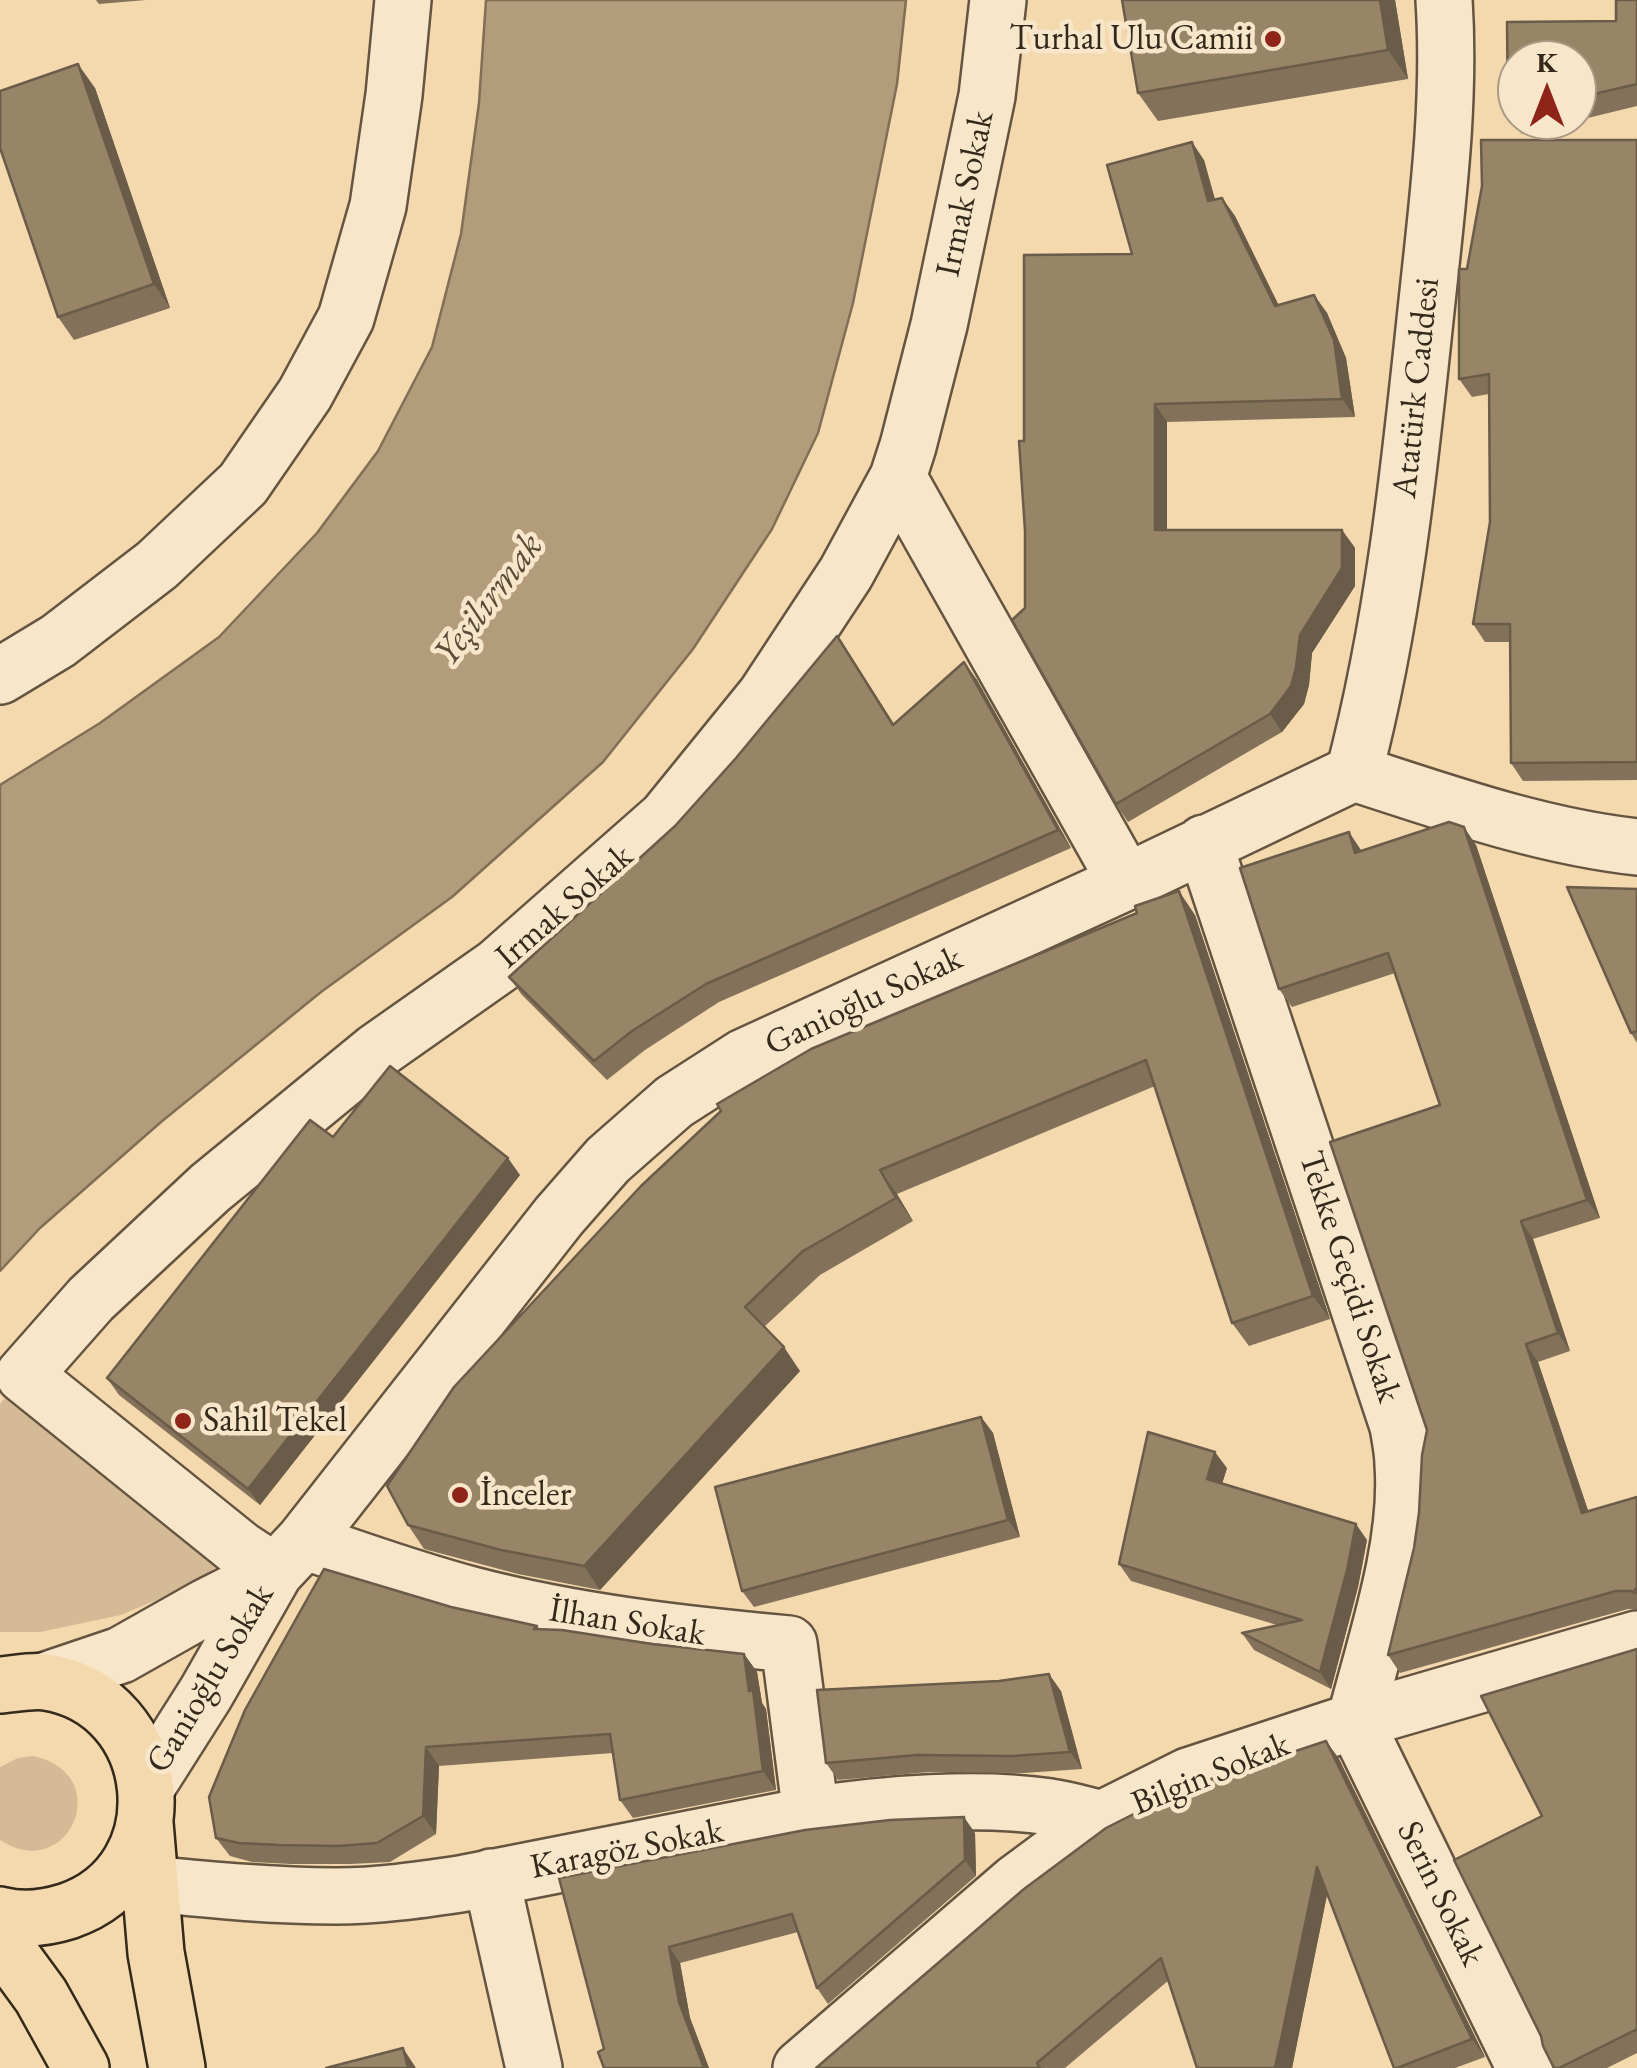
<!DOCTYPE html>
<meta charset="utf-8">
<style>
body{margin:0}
#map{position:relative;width:1637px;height:2068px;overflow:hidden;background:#f4d8ae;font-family:"EB Garamond",serif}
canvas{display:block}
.north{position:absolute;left:1497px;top:40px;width:100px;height:100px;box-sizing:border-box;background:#f8e6ca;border:2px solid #aa9a84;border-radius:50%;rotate:0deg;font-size:28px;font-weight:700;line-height:40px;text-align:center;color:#35291b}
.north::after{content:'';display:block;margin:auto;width:35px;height:45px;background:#8f2418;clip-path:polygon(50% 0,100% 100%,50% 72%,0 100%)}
</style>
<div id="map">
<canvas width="1637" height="2068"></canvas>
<div class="north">K</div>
</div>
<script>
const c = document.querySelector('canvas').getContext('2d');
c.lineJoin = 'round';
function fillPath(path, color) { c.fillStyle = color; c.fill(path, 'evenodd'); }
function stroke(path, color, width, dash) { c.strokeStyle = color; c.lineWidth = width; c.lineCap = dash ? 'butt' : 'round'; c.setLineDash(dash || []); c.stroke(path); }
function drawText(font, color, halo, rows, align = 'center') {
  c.font = font + ' "EB Garamond",serif'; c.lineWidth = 9; c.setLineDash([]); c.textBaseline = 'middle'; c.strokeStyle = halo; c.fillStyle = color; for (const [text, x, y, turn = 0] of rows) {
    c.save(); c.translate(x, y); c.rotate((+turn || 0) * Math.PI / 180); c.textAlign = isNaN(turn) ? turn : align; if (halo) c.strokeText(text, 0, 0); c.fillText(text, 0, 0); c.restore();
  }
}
const green = new Path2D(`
 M24,1375L240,1549L192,1585L121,1615L40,1632H0V1404Z
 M33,1756C117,1774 69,1885 0,1840V1767L18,1758Z`);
const water = new Path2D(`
 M486,0H906L897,84L853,303L818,433L772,529L693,649L603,762L452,897L321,992L161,1122L40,1228L0,1271V785L100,723L219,637L317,533L378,451L432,347L461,234L479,103Z`);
const minor = new Path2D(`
 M898,477L1126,882
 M0,676L58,641L157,565L243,484L305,394L346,318L378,206L394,95L403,0
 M1354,773C1393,624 1409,473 1425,320C1436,214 1451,107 1444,0
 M1204,843L1398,1426C1400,1439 1403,1452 1403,1465C1409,1546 1375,1642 1355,1721L1525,2068
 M304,1541C359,1560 415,1580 472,1595C576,1622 682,1634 789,1644L811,1815
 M275,1572L240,1549L24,1375L91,1299L210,1188L377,1051L498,966L666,818L765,696L846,573L898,477L908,446L939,325L987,96L998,0
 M44,1681L121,1655L206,1607L275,1572
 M147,1786L206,1693L275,1572L304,1541L559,1216L608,1160L674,1102L744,1057L1126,882L1354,773C1447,803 1539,836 1637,847
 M491,1877L534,2068
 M151,1884C212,1890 274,1896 336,1896C378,1896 419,1890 460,1884L811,1815C881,1804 980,1796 1050,1807C1067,1809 1085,1815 1102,1819
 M801,2068L1017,1882L1102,1819L1188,1776L1355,1721L1637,1639`);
const major = new Path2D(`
 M0,1685C14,1684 32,1680 46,1682C167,1701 183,1872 68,1911C46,1918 23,1921 0,1915
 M145,1823L156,1953L177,2068
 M0,1940L41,1996L81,2068`);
const wall = new Path2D(`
 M96,0H146L99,4Z
 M1395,0L1408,79L1158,121L1138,93Z
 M1616,0H1637V106L1522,134L1508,115L1507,22L1616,21ZM1517,60H1577V120H1517Z
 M95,88L170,308L74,340L58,317Z
 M1637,140V780L1523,781L1511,763L1510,642H1485L1473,624L1490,522L1489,394L1472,397L1459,379L1467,269Z
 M1204,160L1215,199L1222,198L1235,216L1278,305L1314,295L1327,313L1346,358L1355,417L1167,422V530H1342L1355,548V586L1312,653L1309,685L1304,704L1282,732L1128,822L1116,804L1025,608L1024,441Z
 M850,655L894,724L964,662L977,680L1071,848L719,1002L645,1050L607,1080L522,995L509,977L675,826Z
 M1476,845L1600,1218L1533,1239L1570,1351L1538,1362L1588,1511L1637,1497V1609H1628L1400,1673L1388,1655L1414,1548L1419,1513L1427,1430L1440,1105L1395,973L1292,1007L1279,989L1361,851Z
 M1637,889V1043L1631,1033Z
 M1195,915L1330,1319L1249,1346L1232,1323L1155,1086L897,1194L913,1221L820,1275L764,1327L800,1371L600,1590L518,1574L424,1549L408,1525Z
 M333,1137L520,1175L260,1505L119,1395L107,1378Z
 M981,1417L993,1433L1020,1537L754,1607L742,1591Z
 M1227,1468L1222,1484L1367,1540L1358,1587L1331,1689L1254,1650L1242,1633L1277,1625L1131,1581L1119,1564Z
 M451,1607L537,1626L540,1629L744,1654L757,1672L762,1703L766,1709L776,1790L633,1818L620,1800L613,1753L439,1766L436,1834L390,1862L351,1864H291L252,1862L230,1856L216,1838Z
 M1637,1649V2053L1607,2068H1554L1542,1816L1633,1651Z
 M1061,1691L1082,1769L1024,1773L929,1772L838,1780L826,1763Z
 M1326,1741L1339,1759L1485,2057L1455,2068H1394L1327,1895L1292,2068H1197L1169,1980L1065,2068H816Z
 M975,1833L976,1876L828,2004L817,1988L798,1932L680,1963L690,2018L709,2068H604V2049L559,1878Z`);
const shadedWall = new Path2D(`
 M1380,0H1395L1408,79L1388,50Z
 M78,64L95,88L170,308L154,284Z
 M1192,142L1204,160L1220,219L1208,201Z
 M1222,198L1235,216L1288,324L1275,306Z
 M1314,295L1327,313L1346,358L1355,417L1342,399Z
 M1155,404L1167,422V548L1155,530Z
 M1342,530L1355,548V586L1312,653L1309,685L1304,704L1282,732L1270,714Z
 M837,636L850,655L906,744L893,725Z
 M964,662L977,680L1071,848L1058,830Z
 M1464,827L1476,845L1600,1218L1587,1200Z
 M1349,832L1361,850L1355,853Z
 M1179,891L1195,915L1330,1319L1313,1296Z
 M508,1158L520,1175L260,1505L248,1489Z
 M880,1170L897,1194L913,1221L896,1198Z
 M1521,1221L1533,1239L1570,1351L1558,1333Z
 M1526,1344L1538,1362L1595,1531L1582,1513Z
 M784,1347L800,1371L600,1590L584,1566Z
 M981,1417L993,1433L1020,1537L1008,1520Z
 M1215,1452L1227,1468L1218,1496L1207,1479Z
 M1356,1524L1367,1540L1358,1587L1331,1689L1320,1672Z
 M744,1654L757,1672L762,1703L766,1709L776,1790L763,1771Z
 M1049,1674L1061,1691L1082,1769L1070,1752Z
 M1326,1741L1339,1759L1485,2057L1472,2039Z
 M426,1747L439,1766L436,1834L423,1816Z
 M964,1817L975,1833L976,1876L965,1860Z
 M1317,1867L1329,1885L1292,2068H1275Z
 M669,1947L680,1963L690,2018L709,2068H704L679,2002Z
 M403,2048L416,2068H408Z`);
const building = new Path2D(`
 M1122,0H1380L1388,50L1138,93Z
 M1616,0H1637V84L1577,98V60H1517V113L1508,115L1507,22L1616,21Z
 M78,64L154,284L58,317L0,148V91Z
 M1481,140H1637V762L1511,763L1510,624H1473L1490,522L1489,374L1459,379V269H1467L1482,186Z
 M1192,142L1208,201L1222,198L1275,306L1314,295L1334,340L1342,399L1155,404V530H1342V568L1300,635L1296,667L1291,686L1270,714L1116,804L1012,620L1025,608V531L1019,441H1024V255L1132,254L1107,165Z
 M837,636L893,725L964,662L1058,830L706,984L632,1031L594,1061L509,977L675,826L736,758Z
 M1449,822L1464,827L1587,1200L1521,1221L1558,1333L1526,1344L1582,1513L1637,1497V1589H1635L1637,1593L1631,1591H1616L1388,1655L1414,1548L1419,1513L1422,1455L1427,1430L1330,1142L1440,1105L1388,953L1279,989L1240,868L1349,832L1355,853Z
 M1567,887L1637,889V1031L1631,1033Z
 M1179,891L1313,1296L1232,1323L1146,1060L880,1170L896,1198L803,1251L745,1307L784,1347L584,1566L501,1550L408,1525L387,1486L454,1387L641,1186L721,1111L717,1104L811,1049L1137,913L1135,906Z
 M390,1066L508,1158L248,1489L107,1378L310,1120L333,1137Z
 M981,1417L1008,1520L742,1591L715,1487Z
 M1148,1432L1215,1452L1207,1479L1356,1524L1347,1570L1320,1672L1242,1633L1302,1620L1119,1564Z
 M324,1569L451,1607L537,1626L534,1629L562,1630L652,1644L744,1654L749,1691L753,1690L763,1771L620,1800L610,1734L426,1747L423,1816L377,1843L338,1846L278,1845L239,1843L216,1838L209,1797L245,1710Z
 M1637,1649V2029L1559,2068H1554L1543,2046L1541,2036L1454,1860L1542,1816L1481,1696Z
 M1049,1674L1070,1752L1012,1756L917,1755L826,1763L817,1690L999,1681Z
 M1326,1741L1472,2039L1397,2068H1394L1317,1867L1275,2068H1197L1161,1958L1037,2063L1040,2068H816L1024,1889L1106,1828L1187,1787Z
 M964,1817L965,1860L817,1988L792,1914L669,1947L679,2002L704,2068H604L598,2052L604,2049L559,1878L805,1830L890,1820Z
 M403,2048L408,2068H326Z`);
const markers = [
 [1273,39,10,"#8f2418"],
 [183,1421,10,"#8f2418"],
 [460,1495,10,"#8f2418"]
];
const poiNames = [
 ["Turhal Ulu Camii",1253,39,"right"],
 ["Sahil Tekel",203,1421],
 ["İnceler",480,1495]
];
const streetNames = [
 ["Irmak Sokak",966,194,-78],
 ["Atatürk Caddesi",1417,388,-84],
 ["Irmak Sokak",565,907,-41],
 ["Ganioğlu Sokak",864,1002,-25],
 ["Tekke Geçidi Sokak",1349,1277,72],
 ["İlhan Sokak",627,1623,9],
 ["Ganioğlu Sokak",211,1679,-59],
 ["Bilgin Sokak",1211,1775,-22],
 ["Karagöz Sokak",627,1850,-11],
 ["Serin Sokak",1440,1894,64]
];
const waterNames = [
 ["Yeşilırmak",489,600,-53]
];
fillPath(green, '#d4ba95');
fillPath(water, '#b39c7c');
stroke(water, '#816e55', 2.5);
stroke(minor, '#655540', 60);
stroke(major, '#35291b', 60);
stroke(minor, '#f8e6ca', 55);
stroke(major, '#f4d8ae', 55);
fillPath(wall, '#837259');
fillPath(shadedWall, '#6a5c48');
fillPath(building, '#988467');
stroke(building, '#6a5c48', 2.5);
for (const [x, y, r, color] of markers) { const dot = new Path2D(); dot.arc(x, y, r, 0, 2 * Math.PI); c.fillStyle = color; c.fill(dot); stroke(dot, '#f8e6ca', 4); }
drawText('35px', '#35291b', '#f8e6ca', poiNames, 'left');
drawText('35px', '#35291b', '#f8e6ca', streetNames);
drawText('italic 38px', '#5b4c38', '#f8e6ca', waterNames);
</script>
